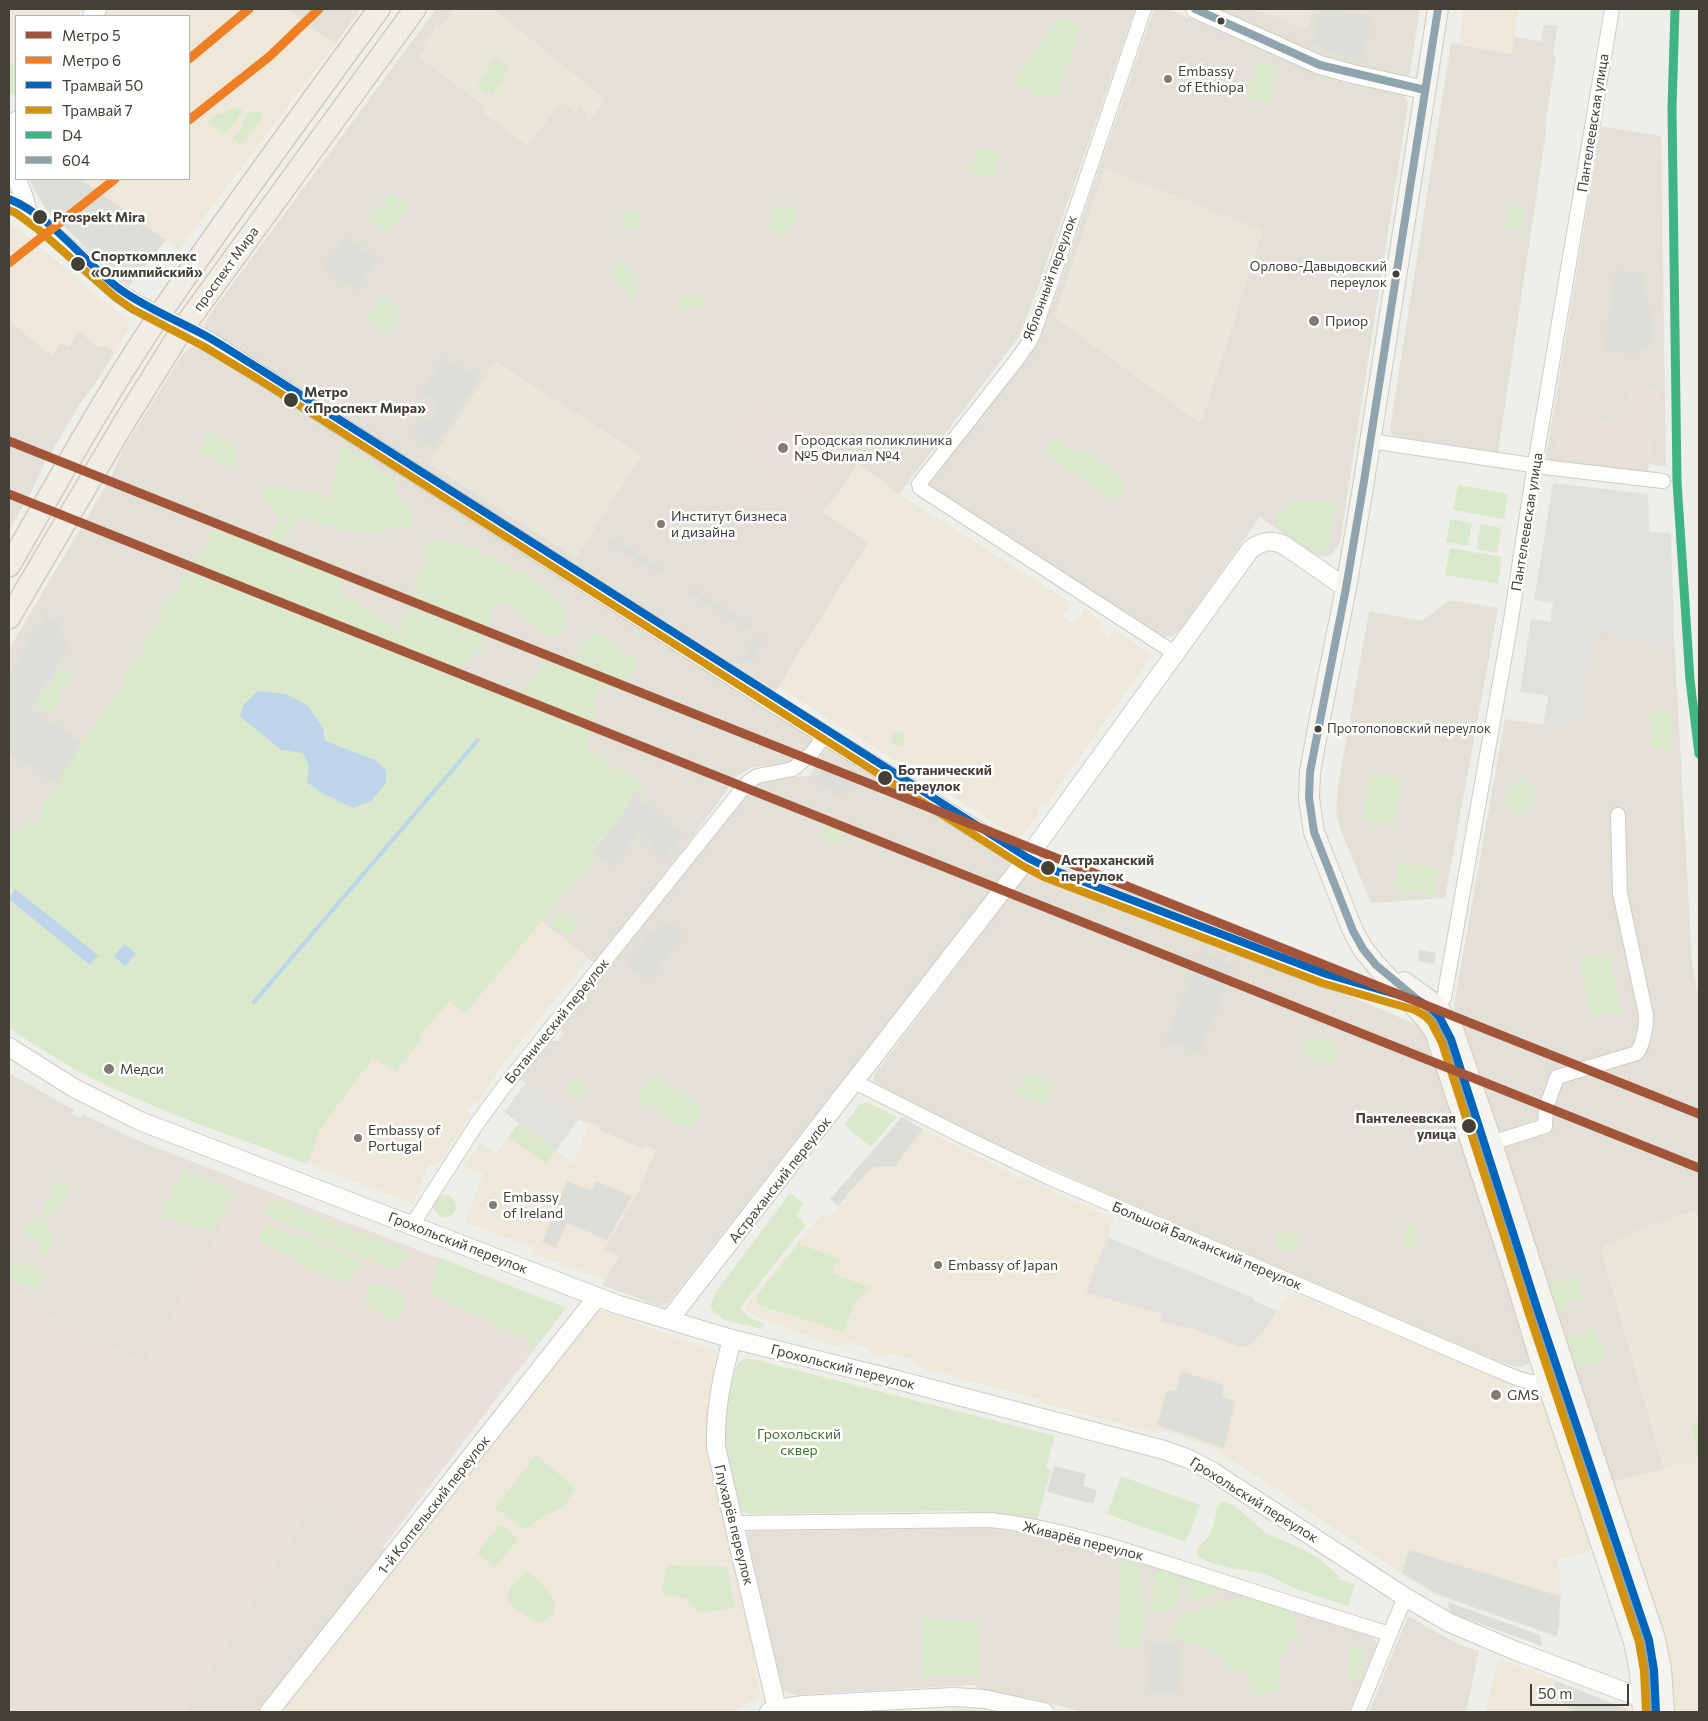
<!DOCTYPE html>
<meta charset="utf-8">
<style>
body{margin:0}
#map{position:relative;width:1708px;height:1721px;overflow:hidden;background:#efefea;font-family:Commissioner,sans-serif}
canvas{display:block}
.frame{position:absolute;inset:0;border:10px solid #444036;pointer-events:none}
.legend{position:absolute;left:15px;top:15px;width:175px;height:165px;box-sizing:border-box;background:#fff;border:1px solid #b4b3af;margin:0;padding:6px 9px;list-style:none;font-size:15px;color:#444036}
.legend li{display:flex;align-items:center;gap:10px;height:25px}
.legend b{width:25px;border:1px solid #b4b3af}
.scale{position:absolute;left:1530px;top:1684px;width:99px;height:22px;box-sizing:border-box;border:2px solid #444036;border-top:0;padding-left:6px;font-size:15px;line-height:18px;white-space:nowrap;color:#444036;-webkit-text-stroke:4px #fff;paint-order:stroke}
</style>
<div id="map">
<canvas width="1708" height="1721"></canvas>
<div class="frame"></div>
<ul class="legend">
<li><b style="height:6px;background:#a35539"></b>Метро 5</li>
<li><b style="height:6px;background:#f07e23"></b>Метро 6</li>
<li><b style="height:6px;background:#0065bd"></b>Трамвай 50</li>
<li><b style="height:6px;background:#d3920b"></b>Трамвай 7</li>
<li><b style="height:6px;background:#3fb485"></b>D4</li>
<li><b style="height:6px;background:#90a4af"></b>604</li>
</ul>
<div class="scale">50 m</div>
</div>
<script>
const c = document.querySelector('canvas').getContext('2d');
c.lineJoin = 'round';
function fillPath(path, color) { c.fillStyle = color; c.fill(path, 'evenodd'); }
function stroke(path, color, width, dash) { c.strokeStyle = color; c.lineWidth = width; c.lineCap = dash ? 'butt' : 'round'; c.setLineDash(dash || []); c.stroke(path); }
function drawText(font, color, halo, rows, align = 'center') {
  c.font = font + ' Commissioner,sans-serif'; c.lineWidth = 5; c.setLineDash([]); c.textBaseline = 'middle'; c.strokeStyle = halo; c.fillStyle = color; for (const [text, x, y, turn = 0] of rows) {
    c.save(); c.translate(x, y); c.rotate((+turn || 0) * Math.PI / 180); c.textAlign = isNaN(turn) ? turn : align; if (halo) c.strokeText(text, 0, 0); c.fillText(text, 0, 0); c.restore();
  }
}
const residential = new Path2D(`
 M287,9H361L335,44Z
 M436,9H1135L1035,296L1019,337L899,494L858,464L824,512L868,543L775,692L206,331L204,325L208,317Z
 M1154,9H1169L1288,62L1319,74L1342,82L1401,94L1406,98L1408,104L1340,542L1336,549L1331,555L1325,557L1314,555L1260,517L1179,631L1173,636L1162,637L930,487L928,483L1021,367L1038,342L1053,303Z
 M1217,9H1420L1410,72L1409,75L1403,77L1338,62Z
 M1544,24L1558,26L1553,55L1556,56L1545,125H1547L1498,452L1396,437L1392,434L1390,428L1451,43L1511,53L1514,37L1541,41Z
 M1601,126L1661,136L1666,466L1649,464L1648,473L1549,460L1546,457Z
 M9,320L52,356L61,342L69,346L79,330L98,347L104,346L115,352L99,378L81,402L44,465L32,490L9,531Z
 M197,346L206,349L813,737L807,749L792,761L780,765L759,766L750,768L736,777L682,852L594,963L542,921L591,860L593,850L643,785L224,521L27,835L9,826V649L111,477L124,448L180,358L188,349Z
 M1450,600L1498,608L1445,898L1371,903L1341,831L1336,811L1338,786L1369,611L1422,621Z
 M1594,630L1664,648L1674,635L1692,962L1699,999V1210L1652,1224L1602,1252L1664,1469L1609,1483L1454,1018V1005L1505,719L1567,728L1583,714Z
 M828,747L1007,859L1010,863L1009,867L670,1301L666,1305L659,1306L602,1285L619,1256L604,1250L639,1190L643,1149L598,1130L599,1126L578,1120L519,1078L548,1041H558L563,1035L560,1026L749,792L761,781L767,777L809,776L825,750Z
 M1028,873L1364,1002L1429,1030L1531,1360L1529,1363L1524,1366L1517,1367L1494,1360L1097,1189L984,1138L873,1082L874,1075Z
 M9,1073L74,1110L72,1114L80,1118L82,1114L137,1140L247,1183L148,1360H135L99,1338L37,1310V1302L9,1289Z
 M314,1501L390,1552L261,1712H184Z
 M988,1528L1039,1535L1111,1553L1349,1629L1373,1637L1377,1644L1349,1712H1083L1030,1698L984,1692L974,1685L792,1695L780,1688L747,1534L748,1531Z
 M1408,1616L1458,1644L1479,1651L1466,1712H1369Z
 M967,1709L992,1712H904Z`);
const commercial = new Path2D(`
 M9,9H83L78,16H16V64L13,63L9,73Z
 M108,9H287L335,44L179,250L81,179H189V16H102Z
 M1463,9H1518L1512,53L1459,45Z
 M9,225L22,231L98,297L128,318L129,327L115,352L104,346L98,348L79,331L69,346L61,342L52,356L9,320Z
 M858,464L899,494L1071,603L1063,616L1073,624L1085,609L1101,622L1097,628L1109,637L1114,630L1152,655L1045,806L1041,804L1038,810L1041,812L1021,837H1017L778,687L868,543L824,512Z
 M542,921L588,959L502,1065L479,1102L474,1103L467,1112L471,1115L437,1167L429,1164L413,1204L307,1163L321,1128L373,1057L396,1072L421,1040L418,1037L450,1001L465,1013Z
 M590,1123L599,1127L598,1131L643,1149L645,1145L656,1150L639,1190L604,1250L619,1256L604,1280L532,1253L534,1248L465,1222L483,1174L463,1166L480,1142L496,1154L508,1137L545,1164L556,1150L573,1163Z
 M923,1129L1003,1169L1114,1219L1086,1293L1162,1314L1161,1322L1189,1328L1240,1347H1245L1250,1346L1263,1332L1291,1292L1539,1395L1546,1403L1597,1549L1559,1559L1561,1594L1560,1625L1556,1637L1436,1595L1402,1574L1268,1483L1211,1448L1200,1443L1157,1428L1155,1433L1039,1402V1399L917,1367L911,1359L888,1353L886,1358L869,1353L870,1349L849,1342L838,1347L751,1315L745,1307L798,1241L823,1214L829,1218L872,1167L895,1166Z
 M598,1309L716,1351L707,1419L708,1441L711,1465L753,1650L760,1696L758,1698L731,1712H276Z
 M1699,1462V1712H1669L1609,1483L1664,1469Z
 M1498,1658L1630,1709L1631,1712H1485Z`);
const industrial = new Path2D(`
 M1553,483L1648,494L1649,532L1671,533L1674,635L1664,648L1594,631L1584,714L1567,728L1543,725L1548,696L1520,692L1531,619L1550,622L1553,603L1534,600Z
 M526,1082L578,1120L556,1150L504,1112Z
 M1107,1237L1254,1298V1300L1277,1311L1263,1332L1250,1346L1240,1347L1190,1328L1189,1329L1161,1322L1162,1314L1086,1293Z`);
const education = new Path2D(`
 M455,9H494L605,99L589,122L585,119L587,114L579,108L576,113L561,102L528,146L483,113L486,108L419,57L427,47L423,44L436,26L440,28Z
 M1252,9H1314L1306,30Z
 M1105,168L1263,230L1202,421L1198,422L1054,317Z
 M495,361L642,455L576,558L429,464Z
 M1699,1210V1462L1664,1469L1602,1252L1605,1245L1652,1224Z`);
const medical = new Path2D(`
 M1630,385L1660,389L1649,464H1642L1641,470L1565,458L1556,444L1561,414L1624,423Z
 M754,393L845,454L812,503L721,442Z
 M247,1183L566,1308L383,1547L314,1501L184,1712H9V1289L37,1302V1310L99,1338L134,1360H148Z`);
const green = new Path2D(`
 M1060,17L1081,29L1057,96L1037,97L1014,81Z
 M494,58L509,68L492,95L477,86Z
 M1259,60L1281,69L1267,104L1245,95Z
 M13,62L16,64L15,96L9,93V73Z
 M235,108L243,109L235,123L227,133L221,132L208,122V121L216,115Z
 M253,111L261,112L262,118L243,142L240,144L234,140V137L241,130L246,114Z
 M982,147L1000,153L992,178L967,170Z
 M391,192L408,205L387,233L369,220Z
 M781,202L798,213L783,236L766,225Z
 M1509,205L1525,207L1521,231L1505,228Z
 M620 221a10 10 0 1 1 20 0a10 10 0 1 1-20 0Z
 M619,261C631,271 640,281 636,297L614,280L611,274Z
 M687,295L704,300L706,305L676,309L680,298Z
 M383,296L403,311L386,333L366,319Z
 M210,431L240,450L228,469L198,450Z
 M1055,439L1072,451L1088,452L1121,476L1124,489L1116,501L1045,453Z
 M339,448H348L389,475L395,483L400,501L407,504L414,521L411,527L390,528L377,534L342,530L305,518L293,523L285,542L286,548L320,571L331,563H338L342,568L340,588L341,594L404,633L401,620L417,607L414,587L427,563V556L422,543C449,528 559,585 567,614C568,621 564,627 562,633L550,636L510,606H497L492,611L480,649L459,665L458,668L510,700L524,688L546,660L551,657L562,665C580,660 581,638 597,632L637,663C632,691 610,680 595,695L593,730L585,747L644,785L593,849L592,860L465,1014L450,1001L418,1037L421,1040L396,1072L373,1058L321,1128L307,1164C230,1135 153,1110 80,1072C56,1059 32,1043 9,1028V826L23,833V828L38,817L59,784L60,772L75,741L82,740L93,729L122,684L159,620L171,597L204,550L211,531L217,532L224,521L263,545L281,519L263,497C265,475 278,488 290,490C295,490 301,490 306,491C312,492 319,496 325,499L334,486Z
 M1458,485L1508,494L1504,519L1453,510Z
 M1336,502L1329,542C1325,549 1321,552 1313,551L1274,523L1288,503Z
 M1450,519L1472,523L1468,546L1446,542Z
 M1481,524L1502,528L1497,553L1476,549Z
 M1450,548L1502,557L1498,584L1445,575Z
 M61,666L74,673L49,714L36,707Z
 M1671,711L1673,748L1652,749L1650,713Z
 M891 739a7 7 0 1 1 14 0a7 7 0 1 1-14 0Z
 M1371,774L1402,780L1394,825L1363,819Z
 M1520,777L1539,792L1519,816L1501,802Z
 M831,817L847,827L836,844L821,835Z
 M1400,862L1438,869L1434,895L1395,888Z
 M559,910L579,925L569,938L549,923Z
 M1610,953L1620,1012L1591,1017L1580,958Z
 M1308,1034L1339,1046L1331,1066L1300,1054Z
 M1025,1073L1054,1085L1045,1105L1017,1092Z
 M657,1078L698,1104L701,1108C698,1117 693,1129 683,1127L642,1101L639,1097C641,1087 647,1079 657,1078Z
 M568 1089a9 9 0 1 1 18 0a9 9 0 1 1-18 0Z
 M867,1102L897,1117L871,1147L844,1125L860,1104Z
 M519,1123L556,1150L546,1164L508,1137Z
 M183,1169L234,1191L212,1231L160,1216Z
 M59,1178L70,1187L58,1210L51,1208L45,1222L53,1237L47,1257L25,1229L27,1225L39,1220Z
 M790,1193L804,1203L796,1215L806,1225L740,1308L750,1318L765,1324L762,1329L724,1320L710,1308L715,1293Z
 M434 1206a11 11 0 1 1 22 0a11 11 0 1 1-22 0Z
 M271,1197L411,1253L393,1270L263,1214Z
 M270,1225L303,1237H309L360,1260L364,1264L362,1267L340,1283L310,1270L260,1242L259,1238L261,1230Z
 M1417,1225V1248L1403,1243L1404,1231Z
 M1293,1230L1300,1248L1290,1252L1279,1247L1275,1237Z
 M799,1244L838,1259L832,1273L872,1289L856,1300L843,1332L759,1305L757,1296Z
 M438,1257L566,1308L533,1350L527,1337L507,1330L431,1294Z
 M9,1258L44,1274L37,1291L9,1278Z
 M1577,1275L1584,1298L1569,1303L1570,1306L1557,1311L1548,1284Z
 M380,1283L404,1293C408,1302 403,1316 395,1322L389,1321L365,1304L364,1298L370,1287Z
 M1595,1328L1605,1359L1578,1368L1567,1337Z
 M745,1359H752L1055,1436L1046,1468L1051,1470L1037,1521L1012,1515L959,1511L750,1514L743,1512L739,1508L723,1434L725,1413L735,1370L738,1363Z
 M1699,1423V1452L1697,1453L1691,1424Z
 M536,1455L575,1488L565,1506L544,1516L525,1529L495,1508Z
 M1121,1476L1200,1505L1186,1542L1107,1514Z
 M1222,1501L1235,1506L1266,1533L1304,1550L1320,1559L1340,1577L1338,1579L1355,1584L1348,1606L1293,1588V1587C1284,1583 1274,1577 1264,1574C1239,1567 1219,1570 1196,1555C1198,1544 1207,1541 1211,1531C1216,1521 1214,1510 1222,1501Z
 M500,1525H502L518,1539L496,1566L493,1567L477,1553Z
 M1123,1560L1136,1562C1144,1576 1147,1629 1140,1643C1139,1645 1136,1647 1134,1649L1121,1646L1116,1640L1121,1607L1119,1566Z
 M667,1565L727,1567L735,1608L698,1613L687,1599L662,1594Z
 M1163,1569L1177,1575L1181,1580V1593L1172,1610L1151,1613L1149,1606L1155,1586L1154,1572Z
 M526,1571L543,1584L555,1602L553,1612L544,1623C534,1621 527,1616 519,1611C497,1596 513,1585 526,1571Z
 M1190,1576L1215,1583L1220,1593L1193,1601L1185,1581Z
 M1239,1598C1255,1598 1287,1600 1294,1618C1296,1624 1297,1631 1299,1638C1273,1657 1278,1655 1281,1685L1275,1690L1256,1697L1255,1690L1250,1686L1248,1672L1228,1668L1211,1648L1184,1641L1172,1635V1628L1185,1614L1211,1607L1225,1600Z
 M922,1616L944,1620L979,1621V1678H922Z
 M1351,1646H1363L1361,1677L1349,1676Z`);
const parking = new Path2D(`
 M1321,9H1331L1372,18L1361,62L1312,44Z
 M29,179H81L166,240L129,286L107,268L46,209L36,193Z
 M346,237L377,260L355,290L323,267Z
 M1616,271L1642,274L1655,338L1638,353L1604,350Z
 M442,358L479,379L434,447L413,434L421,419L428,423L439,404L422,393Z
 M612,538L664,570L661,575L609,543Z
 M692,588L751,625L748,630L689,593Z
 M46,615L63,625L56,637L69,645L30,709L82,742L56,783L9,753V676Z
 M758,635L765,638L750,663L743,659Z
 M828,760L854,777L841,798L814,781Z
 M636,797L683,834L664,858L650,847L652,844L638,833L612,866L593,851Z
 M666,922L685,934L648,981L627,964L651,933L660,930Z
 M1419,950L1436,953L1434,964L1418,961Z
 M1202,952L1234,965L1199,1053L1166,1040Z
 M902,1117L923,1129L895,1166L872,1167L838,1206L830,1199Z
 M567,1181L591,1191L596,1181L632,1196L607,1240L567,1223L556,1248L542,1242Z
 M1181,1371L1224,1385L1222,1397L1235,1401L1224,1448L1157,1425L1167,1390L1176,1391Z
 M1054,1466L1086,1474L1083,1486L1097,1490L1093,1504L1047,1492Z
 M1409,1550L1560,1596L1559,1626L1556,1636L1437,1594L1402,1573Z
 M1448,1602L1540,1635L1542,1646L1450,1613Z
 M1151,1642L1181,1644L1177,1694L1148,1692Z
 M1556,1681L1628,1710L1629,1712H1573L1551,1693Z`);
const water = new Path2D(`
 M258,691L286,694L307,705L323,728L325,741L375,760L386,770V783L371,801L353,808L322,793L307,782L309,766L303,753L281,750L240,716L244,704Z
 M15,889L98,955L90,965L9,899Z
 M125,944L136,954L125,966L114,956Z`);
const stream = new Path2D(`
 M254,1002L478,740`);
const minor = new Path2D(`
 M1144,9L1034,332L1028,344L1015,362L919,484L920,488L1176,654
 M1370,441L1552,468L1663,481
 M1428,1006L1436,1005L1444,998L1511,620L1533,476L1612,9
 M855,1082L968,1139L1048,1177L1495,1369C1528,1383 1532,1387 1567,1376
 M1492,1143L1545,1126L1546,1108L1557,1077L1637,1053C1644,1042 1646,1029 1646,1015L1620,893L1618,815
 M412,1225L476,1125L503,1088L740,792L748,782L757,776L793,769L812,753L825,735
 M735,1523L991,1520C1062,1528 1129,1551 1197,1573C1261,1594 1325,1614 1390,1634
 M1358,1712L1405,1597`);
const tertiary = new Path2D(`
 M1195,9L1320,65L1353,74L1425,90
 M92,16L97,9
 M9,166L13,132L16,121
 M17,179L25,201L27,212
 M9,202L27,212L118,292L134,303L207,340L764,697L1026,861L1047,872L1300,969L1324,978L1410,1002
 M9,1047L74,1088L140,1121L616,1304L732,1339L890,1378L1164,1450L1189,1459L1213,1472L1405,1597L1450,1623L1516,1651L1663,1706
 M669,1320L1023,864L1250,550C1261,541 1271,539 1284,545L1346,588
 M732,1339C722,1377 715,1408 716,1447L777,1709
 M269,1712L597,1297
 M769,1712L777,1709L803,1705L954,1697L984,1699L1044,1712`);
const secondary = new Path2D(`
 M1438,9L1364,481L1346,588L1318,728L1310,772L1309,798L1314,832L1353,931L1363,949L1376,965L1427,1020L1435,1032L1512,1267L1547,1382L1634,1642L1640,1672L1643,1712
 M1404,982L1436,1005L1453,1029L1492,1143L1567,1376L1655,1639L1661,1669L1664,1712`);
const primary = new Path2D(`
 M9,566C59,479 108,390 165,307C234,206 307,107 379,9
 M9,618L125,421L183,328L415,9`);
const bus1 = new Path2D(`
 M1195,9L1320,65L1425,90
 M1438,9L1364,481L1346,588L1310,772L1309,798L1314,832L1353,931L1363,949L1376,965L1430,1010L1439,1021L1448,1041L1557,1379L1646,1641L1653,1712`);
const rail1 = new Path2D(`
 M1675,9L1672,108L1677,482L1690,680L1699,754`);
const tram1 = new Path2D(`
 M9,199C53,217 83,262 121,290C148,309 179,321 208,337C227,348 245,360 263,371L1028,858L1048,868L1326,974L1419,1001L1431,1008L1439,1016L1451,1039L1538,1311L1649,1640L1654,1670L1656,1712`);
const tram2 = new Path2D(`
 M9,210L16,213L39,230L115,297L132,309L203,346L258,379L1023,866L1044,877L1322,983L1415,1010L1425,1016L1431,1022L1442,1043L1529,1314L1639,1642L1644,1671L1646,1712`);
const metro1 = new Path2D(`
 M9,441L1699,1114
 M9,494L1699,1168`);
const metro2 = new Path2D(`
 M189,59L249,9
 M189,120L270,56L319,9
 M9,263L115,179`);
const markers = [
 [1221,21,4.5,"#444036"],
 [1168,79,5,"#807d75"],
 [40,217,8,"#444036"],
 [78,264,8,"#444036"],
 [1396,274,4.5,"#444036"],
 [1314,321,6,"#807d75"],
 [291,400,8,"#444036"],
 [783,448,6,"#807d75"],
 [661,524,5,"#807d75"],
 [1318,729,4.5,"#444036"],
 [885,778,8,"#444036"],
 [1048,868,8,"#444036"],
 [109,1069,6,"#807d75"],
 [1469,1126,8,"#444036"],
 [358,1138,5,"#807d75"],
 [493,1205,5,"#807d75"],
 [938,1265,5,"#807d75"],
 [1496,1395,6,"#807d75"]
];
const busNames = [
 ["Орлово-Давыдовский",1387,267],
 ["переулок",1387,283],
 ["Протопоповский переулок",1327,729,"left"]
];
const poiNames = [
 ["Embassy",1178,71],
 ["of Ethiopa",1178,87],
 ["Приор",1325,321],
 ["Городская поликлиника",794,440],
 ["№5 Филиал №4",794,456],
 ["Институт бизнеса",671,516],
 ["и дизайна",671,532],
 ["Медси",120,1069],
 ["Embassy of",368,1130],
 ["Portugal",368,1146],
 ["Embassy",503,1197],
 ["of Ireland",503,1213],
 ["Embassy of Japan",948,1265],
 ["GMS",1507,1395]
];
const streetNames = [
 ["Пантелеевская улица",1593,123,-81],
 ["проспект Мира",226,269,-54],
 ["Яблонный переулок",1050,278,-70],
 ["Пантелеевская улица",1527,522,-81],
 ["Ботанический переулок",557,1021,-51],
 ["Астраханский переулок",780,1180,-52],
 ["Грохольский переулок",458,1243,21],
 ["Большой Балканский переулок",1207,1246,23],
 ["Грохольский переулок",843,1367,14],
 ["Грохольский переулок",1254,1500,32],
 ["1-й Коптельский переулок",434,1505,-52],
 ["Глухарёв переулок",734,1525,76],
 ["Живарёв переулок",1083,1541,14]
];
const stopNames = [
 ["Prospekt Mira",53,217],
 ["Спорткомплекс",91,256],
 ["«Олимпийский»",91,272],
 ["Метро",304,392],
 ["«Проспект Мира»",304,408],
 ["Ботанический",898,770],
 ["переулок",898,786],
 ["Астраханский",1061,860],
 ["переулок",1061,876],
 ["Пантелеевская",1456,1118,"right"],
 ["улица",1456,1134,"right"]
];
const parkNames = [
 ["Грохольский",799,1434],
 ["сквер",799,1450]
];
fillPath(residential, '#e3e1d7');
fillPath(commercial, '#eee8db');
fillPath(industrial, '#e2e0db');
fillPath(education, '#e9e7da');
fillPath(medical, '#eae0db');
fillPath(green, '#dae8cc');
fillPath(parking, '#deded9');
fillPath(water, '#bdd4ea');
stroke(stream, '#bdd4ea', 4);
stroke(minor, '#cdccc7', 16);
stroke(tertiary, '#cdccc7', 20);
stroke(secondary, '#ceccc1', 22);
stroke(primary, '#d0cbb8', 24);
stroke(minor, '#fdfdfc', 14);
stroke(tertiary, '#fdfdfc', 18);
stroke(secondary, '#f5f4ef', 20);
stroke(primary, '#efede4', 21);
stroke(bus1, '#90a4af', 8);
stroke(rail1, '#3fb485', 9);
stroke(tram1, '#0065bd', 8);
stroke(tram2, '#d3920b', 8);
stroke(metro1, '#a35539', 9);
stroke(metro2, '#f07e23', 9);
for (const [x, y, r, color] of markers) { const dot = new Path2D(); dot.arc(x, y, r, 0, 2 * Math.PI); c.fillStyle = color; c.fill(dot); stroke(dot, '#fff', 2); }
drawText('13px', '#444036', '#fff', busNames, 'right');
drawText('14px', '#444036', '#fff', poiNames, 'left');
drawText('14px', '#444036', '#fff', streetNames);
drawText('bold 14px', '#444036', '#fff', stopNames, 'left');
drawText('14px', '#42712f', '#fff', parkNames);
</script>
